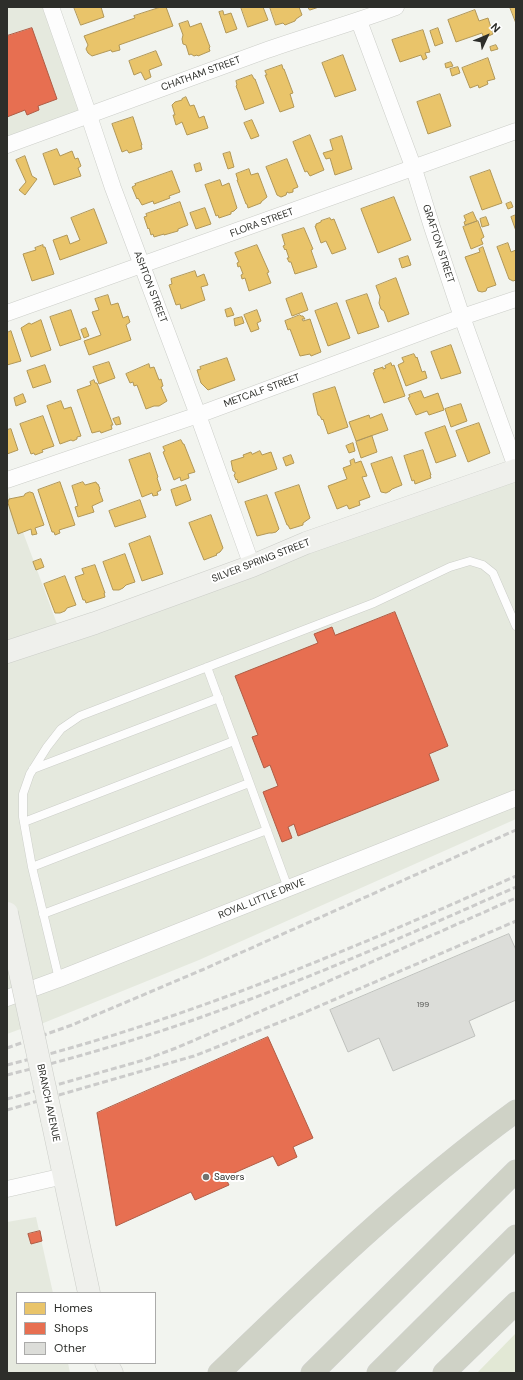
<!DOCTYPE html>
<style>
body{margin:0}
#map{position:relative;width:523px;height:1380px;overflow:hidden;background:#f2f4ef;font-family:"DM Sans",sans-serif}
canvas{display:block}
.frame{position:absolute;inset:0;border:8px solid #2d2e2a;pointer-events:none}
.legend{position:absolute;left:16px;top:1292px;width:140px;height:72px;box-sizing:border-box;background:#fff;border:1px solid #ababaa;margin:0;padding:5px 7px;list-style:none;font-size:12px;color:#2d2e2a}
.legend li{display:flex;align-items:center;gap:8px;height:20px}
.legend b{width:20px;border:1px solid #ababaa}
.north{position:absolute;left:467px;top:16px;width:40px;height:40px;-webkit-text-stroke:3px #fff;paint-order:stroke;rotate:46deg;font-size:11px;font-weight:700;line-height:16px;text-align:center;color:#2d2e2a}
.north::after{content:'';display:block;margin:auto;width:14px;height:18px;background:#2d2e2a;clip-path:polygon(50% 0,100% 100%,50% 72%,0 100%)}
</style>
<div id="map">
<canvas width="523" height="1380"></canvas>
<div class="frame"></div>
<ul class="legend">
<li><b style="height:11px;background:#e9c46a"></b>Homes</li>
<li><b style="height:11px;background:#e76f51"></b>Shops</li>
<li><b style="height:11px;background:#dcddd9"></b>Other</li>
</ul>
<div class="north">N</div>
</div>
<script>
const c = document.querySelector('canvas').getContext('2d');
c.lineJoin = 'round';
function fillPath(path, color) { c.fillStyle = color; c.fill(path, 'evenodd'); }
function stroke(path, color, width, dash) { c.strokeStyle = color; c.lineWidth = width; c.lineCap = dash ? 'butt' : 'round'; c.setLineDash(dash || []); c.stroke(path); }
function drawText(font, color, halo, rows, align = 'center') {
  c.font = font + ' "DM Sans",sans-serif'; c.lineWidth = 4; c.setLineDash([]); c.textBaseline = 'middle'; c.strokeStyle = halo; c.fillStyle = color; for (const [text, x, y, turn = 0] of rows) {
    c.save(); c.translate(x, y); c.rotate((+turn || 0) * Math.PI / 180); c.textAlign = isNaN(turn) ? turn : align; if (halo) c.strokeText(text, 0, 0); c.fillText(text, 0, 0); c.restore();
  }
}
const built = new Path2D(`
 M7,7H47L88,122L7,151Z
 M516,470V819L199,960L36,1026L26,1027L7,1034V489L60,632Z
 M36,1217L53,1293H17V1363H68L70,1373H7V1222Z`);
const green = new Path2D(`
 M516,1333V1373H477Z`);
const homes = new Path2D(`
 M74,7H101L104,17L81,25Z
 M161,7H166L173,26L119,45L120,50L112,52L111,50L92,56L88,53L86,49L88,45L84,36L135,18L134,16Z
 M241,7H263L268,20L248,27Z
 M270,7H299L302,15L296,19L295,21L285,25L283,23L276,25Z
 M308,7H319L310,10Z
 M510,7H516V23Z
 M475,10L479,21L488,18L493,34L484,38L482,33L456,42L448,20Z
 M223,11L224,15L231,13L237,29L226,33L219,12Z
 M188,21L190,27L201,23L210,47L209,48L210,51L198,56L197,55L194,56L191,54L189,55L186,45L183,44L182,39L183,35L179,24Z
 M438,28L443,43L435,46L430,31Z
 M423,30L430,52L425,53L427,58L423,60L421,55L400,62L392,40Z
 M496,45L498,49L491,51L490,47Z
 M156,51L162,65L149,70L151,77L145,80L141,72L134,75L129,61Z
 M343,55L356,90L335,97L322,63Z
 M488,58L495,79L487,81L488,84L479,88L478,85L470,88L462,68Z
 M451,62L453,66L446,68L445,64Z
 M282,65L283,69H284L293,93L290,94L294,107L280,112L265,75H267L265,71Z
 M458,67L460,73L452,76L450,69Z
 M252,75L254,79H255L264,103L245,110L236,86L237,85L236,81Z
 M440,94L451,126L428,134L417,102Z
 M186,97L190,106L194,105L199,118L204,116L208,128L187,135L182,122L176,125L173,115H175L172,105L175,102L182,100V99Z
 M133,117L142,145H141L142,149L129,153L127,150L122,152L112,124Z
 M252,120L259,136L251,139L244,123Z
 M310,135L324,170L310,176L307,171L305,172L293,142Z
 M342,136L352,169L335,175L330,158L326,159L323,153L333,150L330,140Z
 M57,149L60,156L72,151L75,159L78,158L81,166L78,168L81,176L54,185L43,154Z
 M230,152L234,167L228,169L223,154Z
 M25,156L32,176L37,179L25,195L19,190L26,182L16,160Z
 M287,159L298,187L293,189V192L289,193L287,192L286,195L281,197L277,195L266,167Z
 M200,163L202,170L196,172L194,165Z
 M249,169L251,175L258,173L267,197L261,202V203L248,208L247,204H246L237,180H238L236,174Z
 M490,170L502,203L482,210L470,177Z
 M172,171L180,192L169,196L170,198L154,204L153,201L142,205L138,198L137,199L132,187L136,185L135,184Z
 M220,180L222,186L229,183L237,208L234,211L231,212V214L219,218L218,215L216,216L205,185Z
 M394,197L411,240L378,253L361,209Z
 M180,202L188,225L178,229V231L164,235V234L154,237L153,234L151,235L149,228L148,229L144,217L147,216L146,214Z
 M511,202L513,207L508,209L506,204Z
 M205,208L211,224L196,229L190,213Z
 M94,209L107,243L60,260L53,240L67,235L70,244L80,240L71,218Z
 M473,212L477,221L465,225L464,222L466,221L464,216Z
 M516,215V231L511,217Z
 M486,217L489,225L482,227L480,219Z
 M330,218L331,220L334,219L346,249L332,254L326,241L321,243L315,226H316V224L321,222V221Z
 M478,221L484,237L481,239L483,244L471,249L463,227Z
 M304,228L313,249L311,250L317,267L295,274L291,262H289L287,258H289L286,249L285,250L283,246L285,245L282,235Z
 M508,243L511,252L516,250V280L513,281L509,279L497,247Z
 M43,245V247H45L54,274L32,281L23,254L36,250L35,248Z
 M257,245L269,272L267,273L271,283L249,291L245,278L242,279L241,275L243,274L240,266L238,267L237,263L239,262L235,253Z
 M483,247L496,285L487,288L486,291L482,292L478,291L465,257L480,252L479,249Z
 M408,256L411,265L402,268L399,259Z
 M195,271L197,277L204,274L208,285L201,287L205,300L181,309L180,304L176,305L169,285L172,284L171,279Z
 M396,278L409,314L388,322L384,311L381,309L379,303L380,297L376,286Z
 M302,293L308,310L292,316L286,299Z
 M367,294L379,327L358,334L346,301Z
 M108,295L111,305L118,303L123,318L128,316L130,322L126,325L131,340L89,355L84,341L101,335L92,312L99,310L95,299Z
 M337,303L350,338L328,346L315,311Z
 M231,308L234,315L227,317L225,310Z
 M71,310L81,339L60,346L50,317Z
 M257,310L261,321L257,323L259,329L251,332L244,315Z
 M300,315L301,316H303L305,319H302L303,321L310,319L321,352L311,356L310,354L300,356L290,329L288,330L285,321Z
 M242,317L244,323L235,326L234,319Z
 M41,320L51,350L31,357L21,328L29,323L31,324Z
 M86,328L89,336L84,338L81,330Z
 M11,331L21,361L7,365V333Z
 M451,345L461,373L441,379L431,352Z
 M414,354L416,358L417,357L422,372L425,371L427,378L406,386L398,365L404,362L402,358Z
 M227,358L235,380L208,390L201,383L197,370L201,369L200,367Z
 M109,362L115,378L99,384L93,367Z
 M391,363L392,366L394,365L405,396L384,403L373,373L375,372L374,370L383,367V369L386,368L385,366Z
 M149,364L150,368L154,367L159,380L161,379L163,386L161,387L167,401L159,406H154L146,409L137,385L134,386L133,382L130,383L126,374Z
 M45,365L51,382L33,388L27,371Z
 M94,380L95,383H97L113,425H111L112,429L101,433L100,431L92,433L77,390L91,385L90,382Z
 M335,387L348,427L328,434L323,419L322,420L320,416L318,415L313,394Z
 M421,391L424,398L438,393L444,410L429,415L427,411L416,415L408,398L410,397L409,395Z
 M23,394L26,402L16,406L14,398Z
 M61,401L64,409L71,407L81,436L77,437V439L73,441L71,440L60,444L47,406Z
 M461,404L467,421L451,427L445,409Z
 M382,414L388,430L356,441L349,422L369,415L370,418Z
 M43,416L54,446L42,450L43,452L35,455L34,453L31,454L20,424Z
 M119,417L121,424L116,425L113,419Z
 M479,423L490,453L468,462L456,431Z
 M445,426L456,456L436,463L425,433Z
 M11,429L18,450L7,454V430Z
 M372,436L377,452L361,458L356,442Z
 M181,440L183,444H184L195,472L188,474L189,478L181,481L180,477L174,480L163,452L165,451L163,447Z
 M353,443L355,451L349,453L346,446Z
 M423,450L431,475H430L431,478L415,484L414,480L412,481L404,456Z
 M260,451L262,455L271,452L277,469L238,483L237,479L236,480L234,475L235,474V472L233,471L231,461L244,457L243,455L251,452L252,454Z
 M150,453L158,477L157,478L161,490L157,492L158,495L153,496L152,493L142,497L129,460Z
 M291,455L294,463L286,466L283,458Z
 M392,457L402,485L392,489L390,491L386,493L381,492L371,464Z
 M354,459L355,463L361,461L367,476L362,477L370,497L359,501L360,505L349,509L347,505L337,509L328,486L347,479L343,468L351,465L350,461Z
 M60,482L75,525L59,530L60,533L55,535L54,532H52L38,490Z
 M83,482L85,485L96,482L97,484H98L100,489L99,490L103,501L92,506L94,512L78,517L75,507L78,506L72,486Z
 M186,485L191,500L176,506L171,490Z
 M299,485L310,518L303,523V525L290,529L288,525H287L275,493Z
 M30,492L33,493L44,525L35,528L37,534L32,535L31,529L18,534L8,503L9,499L24,496L25,494Z
 M267,495L279,529L276,532L272,533H269L257,536L245,502Z
 M140,500L146,517L115,527L109,511Z
 M211,515L223,548L220,552L216,554L217,555L204,560L189,523Z
 M150,536L163,574L142,581L129,544Z
 M125,554L135,582L126,585L123,588L119,590H113L103,562Z
 M41,559L44,567L36,570L33,562Z
 M95,565L105,593H104L105,597L86,603L85,600H83L75,577L84,574L82,569Z
 M65,576L76,605L67,608L65,611L60,613H55L44,584Z`);
const shops = new Path2D(`
 M32,28L57,99L38,106L39,110L27,115L25,110L7,117V36Z
 M395,612L448,746L429,754L439,780L298,836L294,824L288,827L292,838L282,842L263,792L278,786L270,765L264,768L252,737L258,735L235,676L318,643L314,634L332,627L335,635Z
 M268,1037L313,1138L293,1147L297,1157L278,1166L273,1156L225,1177L229,1185L195,1200L191,1192L116,1226L97,1113Z
 M40,1231L42,1241L31,1244L28,1234Z`);
const building = new Path2D(`
 M509,934L516,950V1000L469,1021L475,1036L393,1071L379,1038L348,1052L330,1010Z`);
const lane = new Path2D(`
 M207,667L288,888
 M33,769L219,698
 M24,822L234,741
 M32,867L249,783
 M43,914L267,830
 M59,979L32,867L23,817V794L30,774L47,747L61,729L80,716L374,603L450,567L470,561L483,565L493,573L516,626`);
const street = new Path2D(`
 M51,7L89,116L113,188L198,415L252,566
 M359,21L414,169L432,227L462,317L516,467
 M7,145C94,114 180,81 267,50C310,35 353,23 396,7
 M7,313L516,131
 M7,480L198,415L462,317L516,299
 M7,998L59,979L516,798
 M7,1189L64,1176`);
const secondary = new Path2D(`
 M7,652L95,623L252,566L306,543L516,470
 M52,1120L89,1293
 M106,1363L112,1373`);
const highway = new Path2D(`
 M219,1373C314,1281 409,1189 516,1111
 M312,1373L516,1171
 M378,1373L516,1236
 M444,1373L516,1303`);
const rail = new Path2D(`
 M7,1048L72,1025L202,970L516,830
 M7,1065C184,1021 350,950 516,876
 M7,1075C79,1057 151,1036 221,1010C321,974 418,930 516,887
 M7,1099L144,1060L176,1048L232,1024L516,898
 M7,1110L194,1056L301,1014L516,921`);
const secondaryBridge = new Path2D(`
 M7,913L52,1120`);
const markers = [
 [206,1177,4,"#72736f"]
];
const numberNames = [
 ["199",423,1005]
];
const streetNames = [
 ["CHATHAM STREET",201,74,-20],
 ["FLORA STREET",262,223,-20],
 ["GRAFTON STREET",438,244,72],
 ["ASHTON STREET",150,287,69],
 ["METCALF STREET",262,391,-20],
 ["SILVER SPRING STREET",261,561,-21],
 ["ROYAL LITTLE DRIVE",262,899,-22],
 ["BRANCH AVENUE",48,1103,78]
];
const poiNames = [
 ["Savers",214,1177]
];
fillPath(built, '#e5e9de');
fillPath(green, '#e2e8d5');
fillPath(homes, '#e9c46a');
stroke(homes, '#b19757', 1);
fillPath(shops, '#e76f51');
stroke(shops, '#af5c45', 1);
fillPath(building, '#dcddd9');
stroke(building, '#bfc1bd', 1);
stroke(lane, '#cccec9', 9);
stroke(street, '#cccec9', 17);
stroke(secondary, '#cccec9', 23);
stroke(highway, '#d0d1cf', 23);
stroke(lane, '#fdfdfd', 8);
stroke(street, '#fdfdfd', 16);
stroke(secondary, '#eff0ec', 22);
stroke(highway, '#cfd2c6', 22);
stroke(rail, '#cbcbca', 3, [6, 3]);
stroke(secondaryBridge, '#cccec9', 23, []);
stroke(secondaryBridge, '#eff0ec', 22);
for (const [x, y, r, color] of markers) { const dot = new Path2D(); dot.arc(x, y, r, 0, 2 * Math.PI); c.fillStyle = color; c.fill(dot); stroke(dot, '#fff', 1.5); }
drawText('8px', '#5a5b57', null, numberNames);
drawText('10px', '#2d2e2a', '#fff', streetNames);
drawText('10px', '#2d2e2a', '#fff', poiNames, 'left');
</script>
